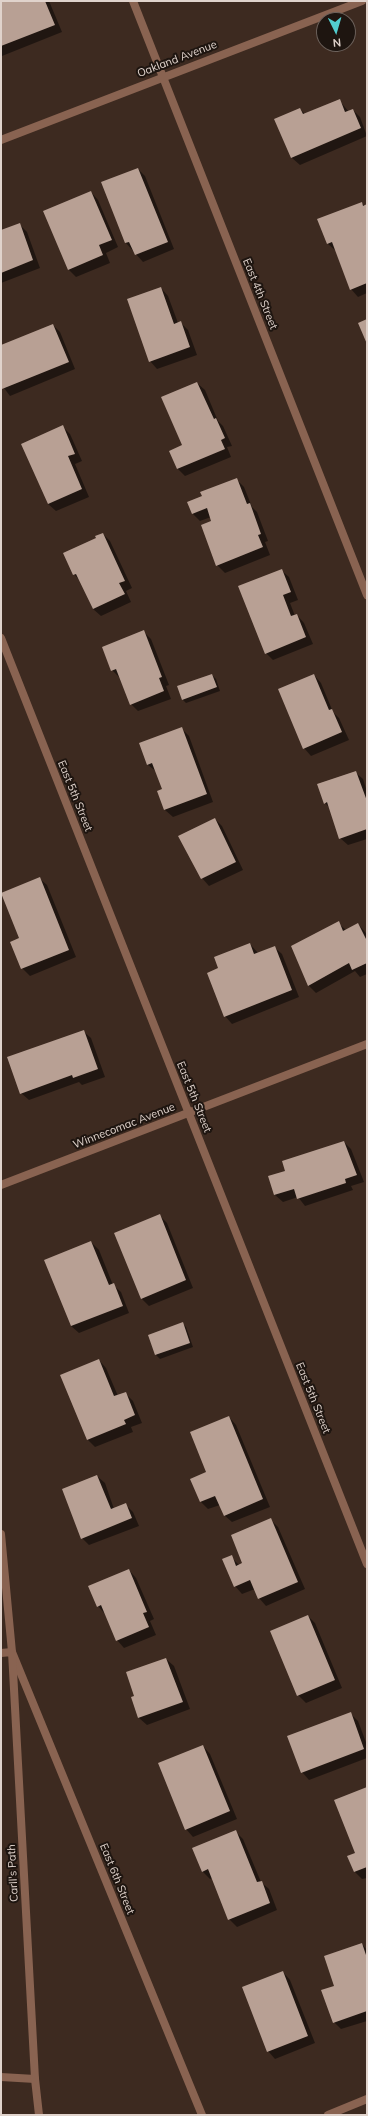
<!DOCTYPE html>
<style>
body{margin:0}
#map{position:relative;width:368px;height:2116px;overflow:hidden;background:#3d2a20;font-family:Mulish,sans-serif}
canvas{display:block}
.frame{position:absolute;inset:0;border:2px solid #e0d3cc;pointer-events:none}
.north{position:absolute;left:316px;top:12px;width:40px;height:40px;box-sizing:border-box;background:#1e1510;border:1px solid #6c615b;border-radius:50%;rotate:175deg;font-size:11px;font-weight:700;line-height:16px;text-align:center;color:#e0d3cc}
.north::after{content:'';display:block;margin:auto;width:14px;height:18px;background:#52cdcf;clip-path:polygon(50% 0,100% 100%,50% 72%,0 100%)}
</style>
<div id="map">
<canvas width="368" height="2116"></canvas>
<div class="frame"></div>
<div class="north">N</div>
</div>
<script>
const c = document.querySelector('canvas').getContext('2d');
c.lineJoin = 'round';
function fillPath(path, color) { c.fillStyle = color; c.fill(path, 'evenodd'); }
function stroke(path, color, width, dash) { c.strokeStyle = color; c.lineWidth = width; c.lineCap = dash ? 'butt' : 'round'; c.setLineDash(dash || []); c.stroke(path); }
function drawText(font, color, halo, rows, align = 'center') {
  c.font = font + ' Mulish,sans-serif'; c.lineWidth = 4; c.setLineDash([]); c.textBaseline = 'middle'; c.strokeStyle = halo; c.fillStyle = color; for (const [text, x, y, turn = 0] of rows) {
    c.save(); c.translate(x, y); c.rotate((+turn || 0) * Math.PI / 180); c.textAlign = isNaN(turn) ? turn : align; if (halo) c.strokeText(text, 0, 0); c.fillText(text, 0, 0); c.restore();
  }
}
const shadow = new Path2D(`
 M3,1H49L62,32L2,56L1,2Z
 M339,100L349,112L353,110L360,117L367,136L300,165L292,158L276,120L300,109L305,114Z
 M138,169L145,176L174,249L143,262L126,243Z
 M91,192L98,200L118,247L106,253L110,263L76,277L68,269Z
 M361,203L365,206L367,205V293L358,297L351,289L336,251L328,244Z
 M19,224L27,232L40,268L1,283V232Z
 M161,288L168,296L178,323L180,322L188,330L197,355L157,369L150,361Z
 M53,325L60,332L75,369L10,396L1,384V346Z
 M197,383L205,390L218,421L223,426L232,446L227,447L231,457L185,476L178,469L170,451L183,446Z
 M63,427L70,434L82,461L75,464L89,497L56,511L48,504Z
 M236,479L244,487L252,507L257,512L268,541L265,542L270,555L225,573L217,565L211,517L200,521L193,514L203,497Z
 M103,534L110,541L132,588L126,591L131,602L101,616L93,609L81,582L74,574Z
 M281,570L289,577L298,600L290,603L295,616L297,615L304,623L313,644L273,660L266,653Z
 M144,632L151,639L169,685L166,686L171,699L138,711L131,704L119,677L112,670Z
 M212,675L216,679L220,691L186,703L182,699Z
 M314,675L321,683L333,712L339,718L349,740L311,756L304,748Z
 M181,728L189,736L213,802L173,817L165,810L158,792L164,790L157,772L148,765L140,744Z
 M355,772L363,779L367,792V839L348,845L340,838L330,808L325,803Z
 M215,819L222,826L243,870L209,886L202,878Z
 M39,878L47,885L76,957L30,976L22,968L20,939Z
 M338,923L346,930L358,924L365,932L367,935V974L360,977L355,971L316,993L308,985Z
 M250,944L258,953L274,947L282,954L299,997L232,1024L225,1016L220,969Z
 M83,1031L91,1038L105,1077L82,1085L79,1082L29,1100L21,1093Z
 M344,1142L351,1149L364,1182L351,1186L353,1190L305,1206L298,1197L283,1202L275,1195L269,1177L286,1172Z
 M159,1215L167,1223L193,1288L149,1306L142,1299Z
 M91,1242L99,1250L113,1285L121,1292L129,1313L79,1333L71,1326Z
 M182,1323L186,1327L193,1347L160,1359L156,1355Z
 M99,1360L106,1368L118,1396L125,1393L133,1401L142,1423L131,1427L133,1432L95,1447L87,1439Z
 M229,1417L236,1425L270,1507L232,1522L224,1515L220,1505L208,1509L201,1502L191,1479L208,1472Z
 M97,1476L105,1483L114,1509L126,1505L133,1512L139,1526L89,1545L82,1538Z
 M271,1520L278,1527L305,1589L266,1606L259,1598L255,1589L242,1594L235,1586L231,1557L239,1565L244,1564Z
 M129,1570L136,1578L154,1619L150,1621L156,1635L124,1648L117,1640L105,1614L98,1606Z
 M308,1616L315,1623L342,1688L306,1703L298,1695Z
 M166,1659L174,1666L190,1709L147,1725L139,1718L132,1698L135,1696Z
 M351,1714L358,1721L367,1745V1758L309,1780L302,1772Z
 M203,1746L210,1754L237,1819L193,1837L186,1829Z
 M367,1788V1878L362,1879L355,1872L348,1857L356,1854Z
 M236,1832L243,1839L261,1882L269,1889L277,1910L237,1927L229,1919L213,1878L210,1879L202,1871Z
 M362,1944L367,1950V2021L341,2029L334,2022Z
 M283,1972L290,1980L315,2043L275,2059L268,2051Z`);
const building = new Path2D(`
 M1,1H45L55,25L1,46Z
 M340,99L345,112L353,109L361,128L291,158L274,119L300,108L303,114Z
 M138,168L168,242L135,255L129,242L125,243L101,182Z
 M91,191L112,240L99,245L103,255L68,270L43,211Z
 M362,202L363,206L367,204V283L350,290L332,242L327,244L317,219Z
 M20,223L33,260L1,273V230Z
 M161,287L174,324L181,321L190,347L149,362L127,299Z
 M367,319V344L358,323Z
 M53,324L69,362L2,389L1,345Z
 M197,382L214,419L216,418L225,438L221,440L225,449L177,469L169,451L182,445L161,397Z
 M63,425L75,454L68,456L82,489L48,504L21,444Z
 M237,478L247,504L250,503L261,534L258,535L263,547L216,566L201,525L211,521L207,508L192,514L187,502L202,496L200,492Z
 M103,533L125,581L119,583L125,594L93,609L76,574L73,575L63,553L96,538L95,536Z
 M282,569L291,592L283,595L291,616L297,614L306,637L265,654L238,586Z
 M144,630L162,677L159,678L164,691L130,705L116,669L111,671L102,647Z
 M212,674L217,687L182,700L177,686Z
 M314,674L329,710L332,709L342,732L303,749L278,689Z
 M182,727L207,794L164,810L157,791L162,789L152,763L147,765L139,743Z
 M356,771L367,801V829L339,839L327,802L324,804L317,784Z
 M215,818L236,862L201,879L178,836Z
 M40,877L69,950L21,969L10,942L19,938L1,893Z
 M339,921L343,931L358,923L367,941V963L352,970L349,963L308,986L291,946Z
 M250,943L254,954L275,946L292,990L224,1017L207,973L218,968L214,957Z
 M84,1030L98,1069L73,1078L72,1075L20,1094L7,1057Z
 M344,1141L357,1175L345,1179L346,1183L297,1199L294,1189L274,1195L268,1176L285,1171L282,1161Z
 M160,1214L186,1280L141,1299L114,1233Z
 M91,1241L109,1285L114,1283L123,1306L71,1326L44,1260Z
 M183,1322L190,1343L155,1355L148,1335Z
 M99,1359L114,1396L126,1392L135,1415L124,1420L126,1424L87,1440L60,1375Z
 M229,1416L263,1499L224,1516L215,1496L200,1502L190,1479L206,1472L190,1432Z
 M97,1475L111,1509L126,1503L132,1518L81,1539L62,1489Z
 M271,1518L298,1582L258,1599L250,1580L234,1587L222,1559L232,1555L236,1566L242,1563L231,1535Z
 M129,1569L147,1612L143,1613L149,1627L116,1641L101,1605L97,1607L88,1586Z
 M308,1615L335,1680L297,1696L270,1631Z
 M166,1658L183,1702L138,1718L131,1697L134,1696L126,1672Z
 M351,1712L364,1749L301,1773L287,1736Z
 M203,1745L230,1811L185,1830L158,1763Z
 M367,1787V1867L354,1872L347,1856L355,1853L334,1800Z
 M236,1830L257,1882L262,1881L270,1903L228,1920L208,1869L202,1872L192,1848Z
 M362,1943L367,1958V2011L333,2023L321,1990L334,1986L324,1956Z
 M283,1971L308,2036L267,2052L242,1987Z`);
const minor = new Path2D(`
 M133,1L367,595
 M1,140L362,1
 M1,638L367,1564
 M1,1185L367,1044
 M1,1653L12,1652L202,2115
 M1,2077L35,2079
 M328,2115L367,2099`);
const tertiary = new Path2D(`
 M1,1534L12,1652L35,2079L39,2115`);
const streetNames = [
 ["Oakland Avenue",177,59,-21],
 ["East 4th Street",260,294,68],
 ["East 5th Street",75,796,68],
 ["East 5th Street",194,1097,68],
 ["Winnecomac Avenue",124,1126,-21],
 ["East 5th Street",313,1398,68],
 ["Carll's Path",13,1873,-93],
 ["East 6th Street",117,1879,68]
];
fillPath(shadow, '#0007');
fillPath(building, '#b8a094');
stroke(minor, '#896351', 8);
stroke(tertiary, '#896351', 8);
drawText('11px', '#e0d3cc', '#1e1510', streetNames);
</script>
